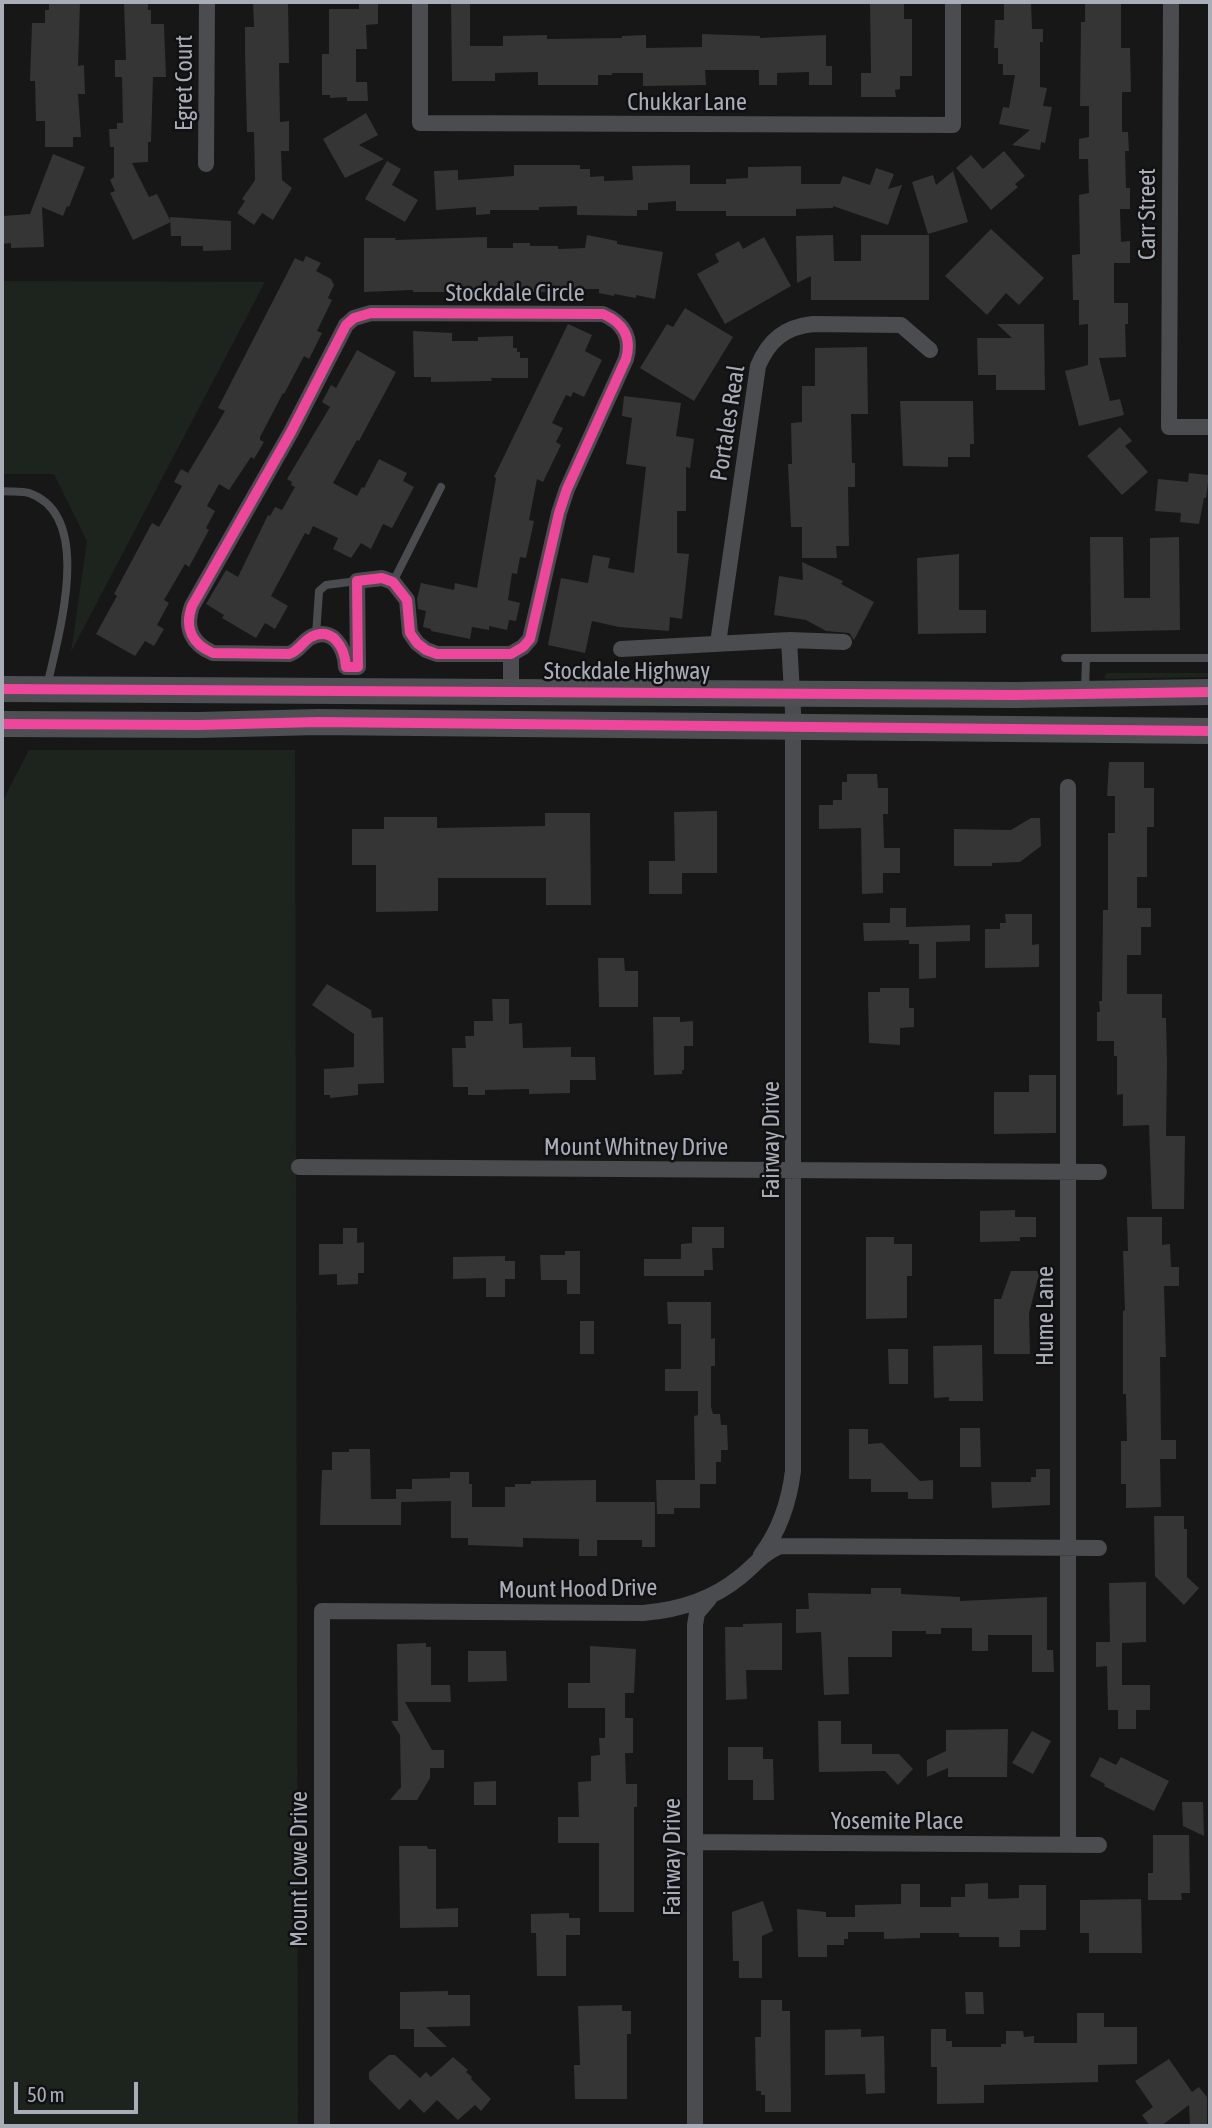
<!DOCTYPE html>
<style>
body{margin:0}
#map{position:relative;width:1212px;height:2128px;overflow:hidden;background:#171717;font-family:"Asap Condensed",sans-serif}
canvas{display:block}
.frame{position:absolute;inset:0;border:4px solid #a8adb8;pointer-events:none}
.scale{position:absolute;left:14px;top:2082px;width:124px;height:32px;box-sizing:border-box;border:4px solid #a8adb8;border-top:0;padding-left:9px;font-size:21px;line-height:24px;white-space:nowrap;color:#a8adb8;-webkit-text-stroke:5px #111113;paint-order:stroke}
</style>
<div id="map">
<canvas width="1212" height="2128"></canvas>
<div class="frame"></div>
<div class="scale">50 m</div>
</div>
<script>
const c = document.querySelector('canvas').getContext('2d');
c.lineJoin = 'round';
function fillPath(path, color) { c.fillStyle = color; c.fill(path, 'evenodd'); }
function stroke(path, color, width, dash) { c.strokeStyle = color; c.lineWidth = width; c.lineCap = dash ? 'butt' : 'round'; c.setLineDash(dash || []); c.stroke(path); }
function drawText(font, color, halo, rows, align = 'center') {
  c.font = font + ' "Asap Condensed",sans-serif'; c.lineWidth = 5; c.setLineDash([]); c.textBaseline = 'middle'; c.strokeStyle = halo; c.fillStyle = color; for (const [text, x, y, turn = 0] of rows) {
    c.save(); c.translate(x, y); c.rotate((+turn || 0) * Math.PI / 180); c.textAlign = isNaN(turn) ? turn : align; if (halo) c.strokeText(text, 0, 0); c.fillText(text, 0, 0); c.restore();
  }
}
const green = new Path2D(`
 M2,281L265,282L71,652L87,541L54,474H2Z
 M1106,673H1210V677L1107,679L1104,678Z
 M29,750H295L298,2126H2V802Z`);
const building = new Path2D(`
 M49,2H80L78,66L84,65L85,94H78L81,137H73V147H45V121H36L35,81H30L32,23H45V10H49Z
 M124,2H148V10H151V24H164L165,52L166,77H153L151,142H148V162L132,163L149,197L157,194L171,222L133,240L110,193L115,191L110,180L114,177V147H110L109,129H117V123H123L122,77H115V60H126Z
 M253,2H288L289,63H279L280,122L289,121V151H281L282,180L292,188L273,220L262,213L254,225L237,213L245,201L242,199L255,180L254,132H247L245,52V27H254Z
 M451,2H470V46H503V36L547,35V39L622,38V36L646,35V48L702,47V34L760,36V38L826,35V66H832V85H809V72L777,73V85H759V70H705L706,85L643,86V73H612V75H598V85H538V72L495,73V81H452Z
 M870,2H904V19H912V76H900V89L895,90L896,97H861V73H871Z
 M1004,2H1031L1032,29H1043V42H1040V87L1047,88L1043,106L1052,107L1045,143L1041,142L1040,150L1012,145L1030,130L999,124L1003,107L1009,108L1015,75H1003V64H998V48H994L995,20H1004Z
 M1085,2H1121V48H1130L1131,92H1122V132H1128L1129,151H1125L1126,188H1130V209H1120L1121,242L1130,241V263H1114V303H1128V324H1125L1126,357L1099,358L1110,401L1120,399L1124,415L1079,426L1065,371L1088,365V324L1079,325V300H1073L1072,255L1080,254L1079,195L1089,193L1088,159H1079V139L1089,137V106H1080L1081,22H1085Z
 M359,4H378V24L366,25L367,49H356V82H367L368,101H347V97L330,98V95H322V54H329V9H359Z
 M366,113L378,135L359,145L384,159L345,178L323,139Z
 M1004,151L1025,176L1015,184L1018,187L991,210L956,168L971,155L983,169Z
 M53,154L85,167L69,207L67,206L63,216L42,207L44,247L11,248V243L2,244L3,216L30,214Z
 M387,161L401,169L392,185L418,200L405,222L365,199Z
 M514,165H580V169H590V177L604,176V181L633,180L632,166L690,165V184H726V179L748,178V167L801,166V184H840L843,176L870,185L876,168L894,174L888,189L902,185L888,225L833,206V208L796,209V216H726V211H676V201L648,203V210H637V216L577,215V206L539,207V210H490V214L476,215V207L436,210L434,171L458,170V180L514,176Z
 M953,171L968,222L928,234L912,182L933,175L936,185Z
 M170,217L231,221V250L203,251V246H181V236H171Z
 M991,229L1044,278L1019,305L1006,293L987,315L945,276Z
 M587,235L617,241V244L663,252L655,299L636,295V298L614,294V296L599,293V289H556V292H413V290L364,292V238H396L395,240L487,237V248H513V243H530V246H558V249L585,248Z
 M833,235L834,261H861V235H929V300H811V276L797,283L796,236Z
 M764,237L791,286L725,324L697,274L719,262L715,254L739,241L743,249Z
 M306,256L321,263L316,271L331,279L334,285L328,298L332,300L317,331L322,333L309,359L304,356L284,394L283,393L260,437V440L264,442L254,459L251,457L229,490L219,484L207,506L215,511L206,528L209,530L189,567L185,564L164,600L169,603L157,625L164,629L154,646L145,641L135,656L96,634L117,596L114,594L152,523L159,527L182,486L174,482L181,469L188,473L225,411L218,408L295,258L303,262Z
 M685,308L733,337L694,401L640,368L667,324L673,327Z
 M568,324L592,335L585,351L602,360L584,397L573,392L571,397L566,395L552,423L563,428L556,442L561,445L543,482L537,479L529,520L534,521L526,558L520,557L517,574L512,573L508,600L520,603L516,621L509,620L507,630L489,626V630L472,627L470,639L431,631V629L423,627L426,611L418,609L417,599L421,583L454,590L455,583L477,588L496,478L494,477Z
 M997,324H1044L1045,390H996V375H978L977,338H1012Z
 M413,331L452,333V341H478V337L513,336V348H517V352H520V358H528V378H491L492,381L431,382V377H414Z
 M867,347L868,414H851L852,463H855V487H848L849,546H836L837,558H802V527H791L788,464H792L791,423L802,422V386H815V348Z
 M357,350L396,372L359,441L357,440L333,483L357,496L362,487L364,488L379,459L407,473L403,481L414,487L392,528L383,524L371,549L361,543L351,558L333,549L338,538L313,526L309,535L305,533L271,596L288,606L275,629L265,623L256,638L222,618L224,615L206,604L226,570L238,577L268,515L270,516L275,507L282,510L295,487L291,485L292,482L287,479L330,407L322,402L331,385L336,388Z
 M624,396L681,403L676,436L694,439L690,468L686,467V511H677V553L689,554L682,619L670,617L669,631L619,627L592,621L585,653L548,645L561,578L588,583L593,555L610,558L608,568L634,573L646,467L626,464L632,418L622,416Z
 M900,401H973L974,444H970V457H948V467L903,466Z
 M1120,427L1132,441L1125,446L1148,472L1122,495L1087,456Z
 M1189,473L1209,475L1206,498H1204L1199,524L1180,522L1181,513L1155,511L1158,479L1188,482Z
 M1090,537H1123L1124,598H1150V538L1179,537L1180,630L1091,632Z
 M959,554V610H986V633L918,634L917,558Z
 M802,562L843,581L841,584L874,602L854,640L849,633L826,631L806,620L774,615L779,576L803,580Z
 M1109,762H1144V788H1154V827H1147V877H1137V908H1151V927H1141V955H1127V994H1162V1018H1166L1167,1064L1166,1136H1185L1184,1209H1152L1149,1125L1123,1126V1094L1117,1095V1056H1114V1041H1097V1012H1100L1099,1001H1102L1103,910H1108V833H1115V796H1107Z
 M847,774H877L878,788H888V814H883L884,848H900V873H883V893L862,894L861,828L819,829V805H833V800H842V782H847Z
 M717,811V873H682V894H649V861H675L674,812Z
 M545,813H590L591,905H546V878H438V911L376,912V865H352V829H384V817H437V828L545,826Z
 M1031,818H1040L1041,846L1020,862L992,863V866H954V829L1011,830Z
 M890,908H906V927L970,925V941L936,942V978L919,979V944H909V940L864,941L863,923H890Z
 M1005,914H1032V945L1039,944V967L985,968V929H1000V923H1006Z
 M598,958H624L625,971H638V1007H599Z
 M327,984L371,1010L372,1018L383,1017L384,1083L358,1084V1095L330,1098V1095H324V1069L354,1067V1034L312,1005Z
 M880,988H909V1008H914V1027L900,1028V1045L869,1043L868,992H880Z
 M492,999H509V1024L522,1023L523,1048L571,1047V1057H595L596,1080H570V1093L529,1094V1089L485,1090V1095H468V1087H453L452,1048H466L465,1036H474V1021H493Z
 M653,1017H680V1022L693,1021V1046H684V1070H682V1074L654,1075Z
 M1029,1075H1056V1133L994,1134V1092H1029Z
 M1015,1210V1217H1036V1237H1020V1241L980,1242V1211Z
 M1127,1217H1162V1245L1170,1244L1171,1267H1179V1286H1164L1166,1357H1160L1161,1440H1176V1459H1160L1161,1507L1126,1508V1484H1121V1441H1127L1126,1394H1123V1311L1125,1310L1123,1251H1128Z
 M692,1227H724V1248H712L713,1270H704V1276H644V1259H681V1244L692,1243Z
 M343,1228H357V1243L364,1242V1273H358V1284L337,1285V1274L319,1275V1244H343Z
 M866,1237H894V1244H912V1276H907V1318L866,1319Z
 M565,1251H580V1294H567V1280H541L540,1255H565Z
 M505,1256V1261H515V1279H505V1297H486V1278L453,1279V1257Z
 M1011,1271H1040L1029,1313L1030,1354H994V1299H1001Z
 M667,1302H711V1339L715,1338V1366H711V1407L713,1414H720L721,1425H727L728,1450H721V1462H716V1484H700V1508H674V1514H657L656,1480H695L694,1416L698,1415V1391H665V1369H681V1324H668Z
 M580,1321H594V1354H580Z
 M982,1345L983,1401H949V1397L934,1398L933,1346Z
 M888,1349H908V1384H889Z
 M960,1428H980L981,1467H960Z
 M849,1429H868V1444L882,1443L920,1481L933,1480V1499H908V1492H871V1479H849Z
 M349,1449H370L371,1499H396V1489H412V1479L450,1478V1472H469V1484H472V1507H505V1487H515V1484H531V1481L596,1480V1502H655V1547H642V1540H597V1556H579V1539L523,1538V1547L468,1545V1538H451V1501L401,1502V1525H320L322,1470H332V1452H349Z
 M1036,1469H1050V1505L992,1508L991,1482H1031V1477H1036Z
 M1154,1516H1184V1529H1187V1577L1199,1588L1184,1605L1155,1576Z
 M1146,1582V1642L1122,1643V1685H1150V1710H1136V1729H1118V1710H1108L1107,1666L1096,1667V1642H1110L1109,1583Z
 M871,1588H901V1594L960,1597V1601L1047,1597V1650H1053L1054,1672H1032V1635H988V1651H972V1628H941V1634H926V1631H892V1657H848L849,1694L824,1695L821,1632L796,1633V1609H809L808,1593L871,1594Z
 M782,1623V1670H746L747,1699L726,1700L725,1627H743V1624Z
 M426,1643V1647H431V1685H450L451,1702H405L432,1750H444V1768H430V1778L417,1800H390L401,1787L400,1735L391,1721H398L397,1644Z
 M590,1646L636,1649L634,1693H625V1718H633V1753H625L626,1784H637V1807H634V1912H599V1843H558V1817H579L578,1782L591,1781V1756L600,1755L599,1738H605V1708H568V1683H590Z
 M468,1651H506L507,1681L468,1682Z
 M818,1721H841V1744H872V1754H899L913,1769L898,1785L885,1771L819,1772Z
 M1008,1729L1007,1777H948V1768L927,1777V1760L946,1751V1730Z
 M1032,1731L1051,1741L1033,1774L1012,1763Z
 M728,1747H763V1759H773L774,1800H753V1780H728Z
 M1100,1757L1116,1765L1121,1757L1169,1781L1154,1811L1104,1786L1105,1784L1090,1776Z
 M496,1781V1805H474V1782Z
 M1182,1802H1203L1204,1836L1183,1826Z
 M1153,1835H1189L1190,1893H1181L1182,1900H1148V1873H1153Z
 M399,1846H427L428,1849H436V1909L458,1908V1927L400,1928Z
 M988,1883V1899L1019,1898V1885H1046V1930H1020V1947H999V1937H959V1933H920V1938L884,1939V1932H848V1939H844V1945H827V1957H798L797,1909L826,1912V1917H855V1905L901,1904V1884H920V1907H951V1897H965V1884Z
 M1141,1899L1142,1953H1089V1933H1080V1900Z
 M763,1901L773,1931L762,1936V1978H739V1961H733L732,1912Z
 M569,1913V1918H580V1935H566V1976H537L536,1933H531V1914Z
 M448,1991V1995H470V2026L426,2027L447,2047H414V2029H400V1992Z
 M965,1992H983L984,2014H966Z
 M761,2000H782V2011H790L791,2112H765V2095H761V2091H756L755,2037H761Z
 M622,2005V2011H631V2034H627V2099H575L574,2065H580L578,2006Z
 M1077,2013H1104V2027H1137V2064L1098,2065V2082L984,2085V2103L937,2104V2067H931V2029H946V2041H952V2047H1001V2044H1006V2031H1023L1024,2037L1034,2036V2043H1077Z
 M861,2029V2037L884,2036L885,2093L866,2094L865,2074L825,2075V2030Z
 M389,2055H395L420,2078L426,2072L431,2077L453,2057L468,2070L466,2072L472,2077L471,2079L491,2099L481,2111L475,2105L458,2120L437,2100L424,2113L410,2099L399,2110L369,2079V2072Z
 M1169,2059L1192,2092L1199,2087L1207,2097V2126H1190L1189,2105L1161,2126H1150L1142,2115L1153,2107L1135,2081Z`);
const service = new Path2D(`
 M2,491C10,492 21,491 29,493C96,516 57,638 47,687
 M393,582L441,487
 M316,635L319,591L326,585L357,581
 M1065,658H1210
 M1085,690L1086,658`);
const minor = new Path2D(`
 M420,2V123L953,125V2
 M1171,2L1169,427H1210
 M206,164L207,2
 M371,313L603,314C624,323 632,338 626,359L567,489L559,513L530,639L523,647L511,654H437L426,650L417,643L410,633L407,600L393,582L382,578L357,581L358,667H346C345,648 333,626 311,637C302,642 299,651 289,654L213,653C192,644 184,628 192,606L291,432L346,325L354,318Z
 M718,643L758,366C769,340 785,327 813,324L901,325L930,350
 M621,649L789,640L844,642
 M511,691V654
 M299,1167L1099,1172
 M761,1555C780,1530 789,1503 793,1471V711L789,640
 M695,1842L1099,1845
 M1068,1845V787
 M322,2126V1611L643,1613C680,1610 712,1600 740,1577C754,1566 763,1553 780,1546L1099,1548
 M695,2126V1625L697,1613L709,1599`);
const primary = new Path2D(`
 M2,689L1016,695L1210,692
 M2,724L199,725L318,722L1210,731`);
const cycleway = new Path2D(`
 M371,313L603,314C624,323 632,338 626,359L567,489L559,513L530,639L523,647L511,654H437L426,650L417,643L410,633L407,600L393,582L382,578L357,581L358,667H346C345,648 333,626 311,637C302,642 299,651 289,654L213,653C192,644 184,628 192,606L291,432L346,325L354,318Z
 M2,689L1016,695L1210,692
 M2,724L199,725L318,722L1210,731`);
const streetNames = [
 ["Egret Court",184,83,-90],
 ["Chukkar Lane",687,102],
 ["Carr Street",1147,214,-90],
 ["Stockdale Circle",515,293],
 ["Portales Real",728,423,-81],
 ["Stockdale Highway",627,671],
 ["Fairway Drive",771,1140,-90],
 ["Mount Whitney Drive",636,1147],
 ["Hume Lane",1045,1316,-90],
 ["Mount Hood Drive",578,1589,-1],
 ["Yosemite Place",897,1821],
 ["Fairway Drive",672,1857,-90],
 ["Mount Lowe Drive",299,1869,-90]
];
fillPath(green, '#1d241e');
fillPath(building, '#353536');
stroke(service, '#4b4c50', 8);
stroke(minor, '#4b4c50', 16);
stroke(primary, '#4d4f52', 26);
stroke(cycleway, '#ed469a', 10);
drawText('24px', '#a8adb8', '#111113', streetNames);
</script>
